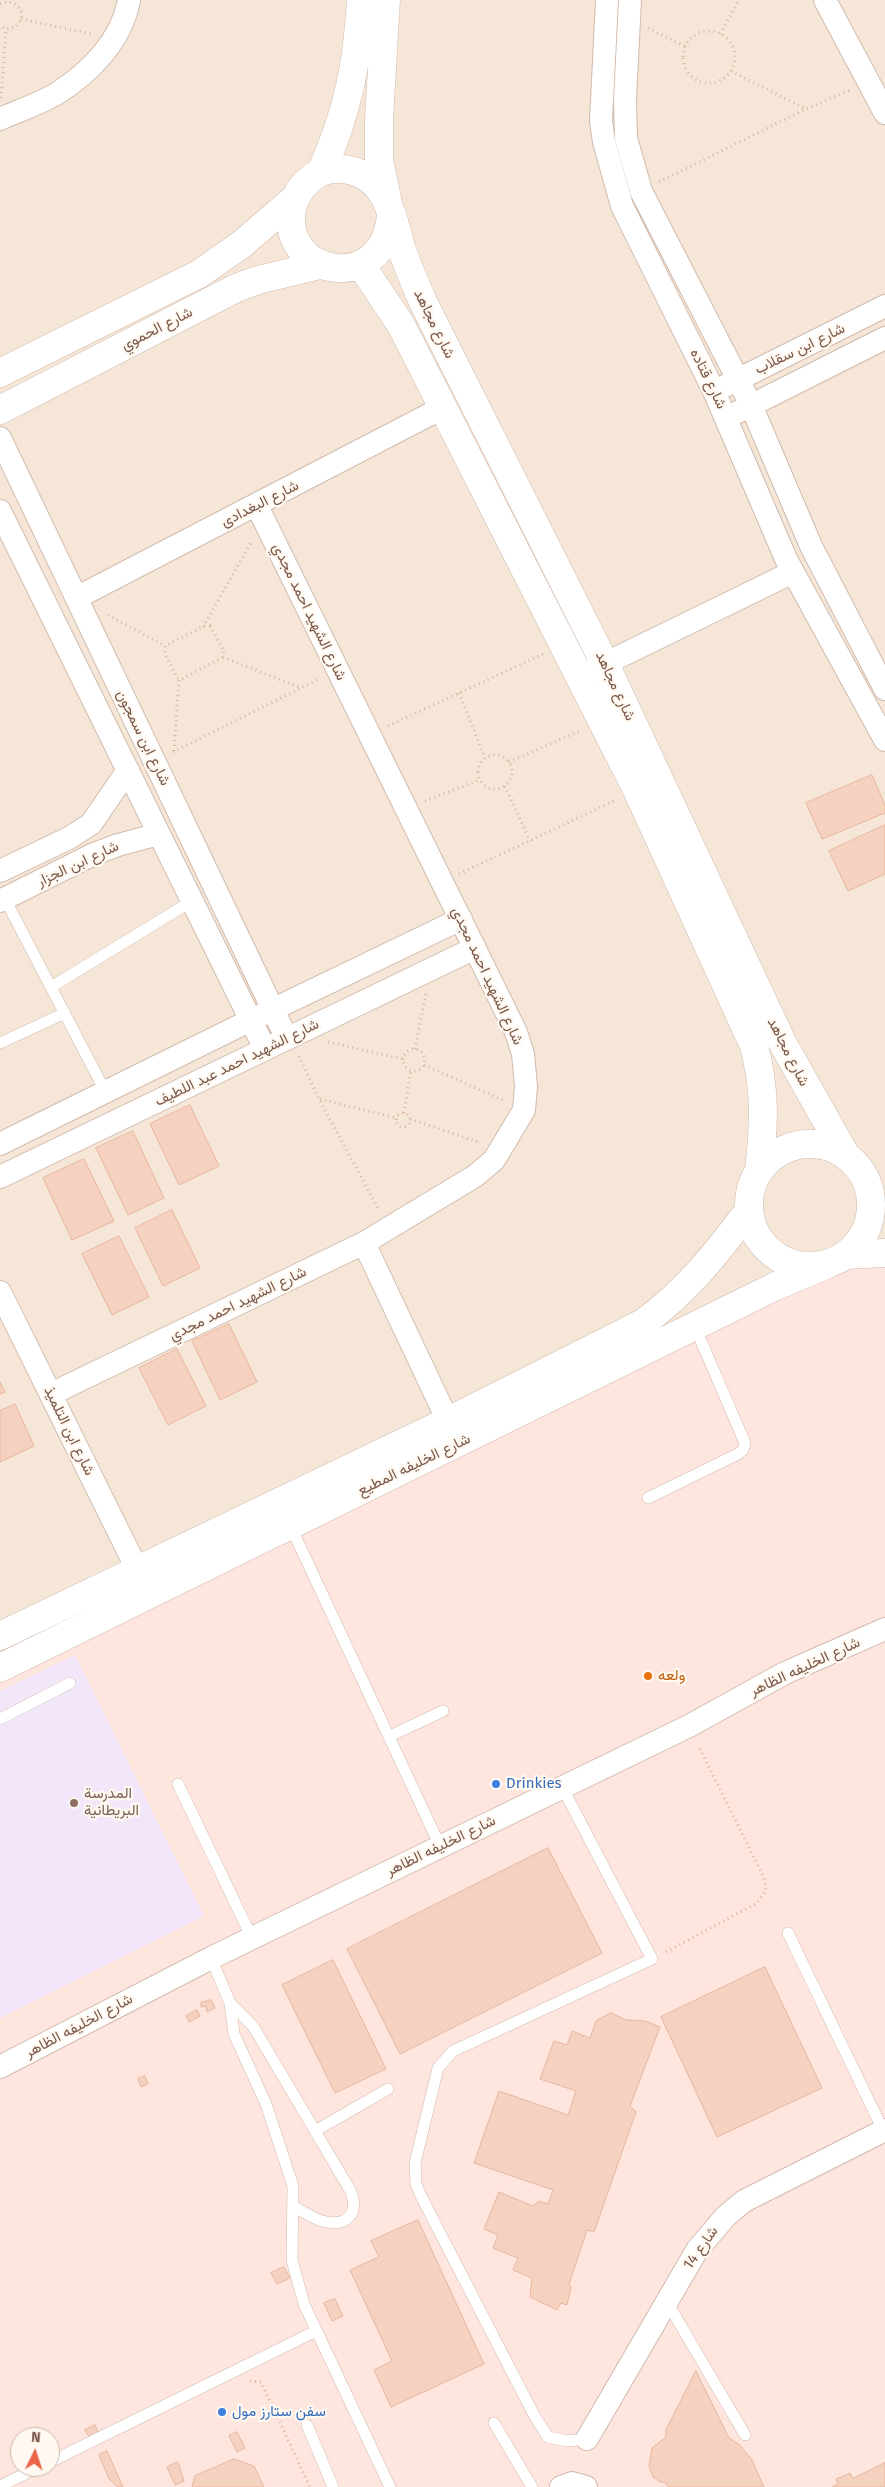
<!DOCTYPE html>
<meta charset="utf-8">
<style>
body{margin:0}
#map{position:relative;width:885px;height:2487px;overflow:hidden;background:#fdf5e9;font-family:"Fira Sans",sans-serif}
canvas{display:block}
.north{position:absolute;left:10px;top:2427px;width:50px;height:50px;box-sizing:border-box;background:#fff9f1;border:1px solid #cab9af;border-radius:50%;rotate:4deg;font-size:14px;font-weight:700;line-height:20px;text-align:center;color:#7a594b}
.north::after{content:'';display:block;margin:auto;width:18px;height:22px;background:#ec654a;clip-path:polygon(50% 0,100% 100%,50% 72%,0 100%)}
</style>
<div id="map">
<canvas width="885" height="2487"></canvas>
<div class="north">N</div>
</div>
<script>
const c = document.querySelector('canvas').getContext('2d');
c.lineJoin = 'round';
function fillPath(path, color) { c.fillStyle = color; c.fill(path, 'evenodd'); }
function stroke(path, color, width, dash) { c.strokeStyle = color; c.lineWidth = width; c.lineCap = dash ? 'butt' : 'round'; c.setLineDash(dash || []); c.stroke(path); }
function drawText(font, color, halo, rows, align = 'center') {
  c.font = font + ' "Fira Sans",Vazirmatn,sans-serif'; c.lineWidth = 4.5; c.setLineDash([]); c.textBaseline = 'middle'; c.strokeStyle = halo; c.fillStyle = color; for (const [text, x, y, turn = 0] of rows) {
    c.save(); c.translate(x, y); c.rotate((+turn || 0) * Math.PI / 180); c.textAlign = isNaN(turn) ? turn : align; if (halo) c.strokeText(text, 0, 0); c.fillText(text, 0, 0); c.restore();
  }
}
const residential = new Path2D(`
 M0,0H885V2487H0ZM20,2437H50V2467H20Z`);
const commercial = new Path2D(`
 M885,1260V2487H0V1679L833,1273ZM20,2437H50V2467H20Z`);
const education = new Path2D(`
 M75,1655L204,1916L0,2018V1691Z`);
const building = new Path2D(`
 M872,775L885,805V813L822,839L806,803Z
 M885,825V874L848,891L829,851Z
 M190,1105L219,1166L179,1185L150,1124Z
 M133,1131L164,1198L128,1215L96,1148Z
 M84,1159L114,1221L72,1240L43,1178Z
 M172,1210L200,1268L163,1286L135,1228Z
 M119,1236L149,1297L112,1315L82,1254Z
 M229,1324L257,1382L220,1400L192,1341Z
 M177,1349L206,1406L168,1425L139,1368Z
 M0,1382L5,1392L0,1394Z
 M15,1404L34,1446L0,1462V1411Z
 M548,1848L602,1953L400,2054L347,1949Z
 M333,1960L386,2069L335,2093L282,1985Z
 M765,1967L822,2088L717,2137L661,2017Z
 M211,2000L215,2008L207,2012L206,2006L201,2007V2003Z
 M197,2010L200,2016L189,2022L186,2016Z
 M611,2013L626,2020L645,2021L660,2027L630,2106L636,2112L594,2232L587,2230L569,2284L571,2287L567,2305L561,2303L557,2310L530,2297L532,2278L513,2270L518,2258L493,2248L498,2235L484,2229L499,2192L533,2206L539,2201L548,2204L553,2190L474,2163L499,2091L568,2115L576,2091L540,2079L554,2041L567,2045L572,2031L590,2038L596,2021Z
 M145,2076L148,2084L141,2087L138,2079Z
 M418,2220L484,2364L391,2407L374,2370L392,2361L350,2270L379,2257L371,2241Z
 M284,2267L290,2278L277,2284L271,2273Z
 M335,2299L343,2316L332,2321L324,2303Z
 M696,2371L729,2438L740,2445L752,2460L764,2487H668L666,2483L660,2482L653,2477L649,2466L652,2448L666,2437V2430Z
 M95,2425L98,2433L89,2437L85,2430Z
 M237,2432L245,2448L237,2452L229,2436Z
 M107,2451L123,2487H118L109,2479L99,2455Z
 M234,2459L254,2466L264,2487H192L195,2476Z
 M178,2462L184,2481L175,2485L167,2467Z
 M885,2463V2487H832L838,2484L836,2479L850,2473L853,2478Z`);
const path = new Path2D(`
 M0,4C10,0 17,3 22,13L21,19L16,27L6,29L0,26
 M21,19L91,34
 M648,28L686,47
 M683 57a26 26 0 1 1 52 0a26 26 0 1 1-52 0Z
 M720,34L739,0
 M731,71L806,109
 M1,98L6,29
 M659,182L806,109L850,90
 M108,615L165,646
 M210,626L224,651L223,657L182,679L177,678L165,654V646L202,627Z
 M203,627L252,541
 M223,657L301,688
 M459,693L485,758
 M388,726L543,654
 M174,751L179,678
 M173,752L319,679
 M478 772a17 17 0 1 1 34 0a17 17 0 1 1-34 0Z
 M509,762L582,730
 M505,786L530,841
 M425,801L480,780
 M459,874L616,800
 M328,1042L403,1059
 M403 1060a11 11 0 1 1 22 0a11 11 0 1 1-22 0Z
 M415,1049L426,993
 M299,1056L319,1099L379,1210
 M424,1065L505,1101
 M320,1099L397,1118
 M404,1113L411,1071
 M396 1120a7 7 0 1 1 14 0a7 7 0 1 1-14 0Z
 M410,1119L481,1143
 M666,1952L757,1903L766,1891L764,1878L698,1745
 M250,2381L261,2382L310,2487`);
const service = new Path2D(`
 M5,899L105,1091
 M51,987L192,901
 M0,1043L65,1013
 M648,1498L738,1454L743,1450L745,1443L695,1327
 M290,1525L440,1846
 M0,1719L70,1683
 M390,1736L443,1711
 M178,1784L252,1938
 M562,1787L652,1959L453,2051L438,2068L415,2163L416,2184L421,2196L534,2415L548,2437L567,2441L587,2439
 M788,1933L883,2130
 M211,1958L230,2003L234,2034L266,2104L293,2186L292,2260L304,2304L390,2487
 M230,2003L253,2026L350,2190C360,2213 347,2228 322,2221C312,2218 303,2211 294,2207
 M315,2131L388,2089
 M667,2302L745,2435
 M494,2423L532,2487
 M307,2425L333,2487
 M50,2462L316,2331
 M0,2486L39,2467`);
const minor = new Path2D(`
 M607,0L601,121L604,142L622,206L714,391L786,559L885,740
 M630,0L625,99L626,138L641,191L751,405L811,546L885,689
 M825,0L885,113
 M0,119C18,111 39,104 56,94C90,73 122,40 129,0
 M725,386L885,306
 M738,412L885,338
 M0,438L287,1039
 M0,511L265,1049
 M76,598L442,408
 M590,671L793,572
 M0,871L69,838L91,824L128,770
 M0,901L94,854L118,845L159,834
 M0,1144L251,1020L461,919
 M0,1177L475,948
 M364,1243L448,1421
 M0,1292L138,1571
 M51,1394L364,1243L475,1176L494,1160L524,1110L526,1086L523,1054L516,1032L257,506
 M0,2067L211,1958L689,1726L785,1673L885,1629
 M587,2439L697,2250L726,2216L744,2201L885,2130
 M561,2487L572,2483L586,2487`);
const tertiary = new Path2D(`
 M386,0L379,119V160L387,198
 M321,172C348,112 357,65 361,0
 M391,215C384,297 279,276 292,208C296,193 305,181 319,173C327,169 339,168 349,170C389,178 392,219 403,253C409,269 416,286 423,302L605,664L782,1042L845,1154
 M361,265L401,325L637,790L754,1046C766,1091 764,1125 759,1171
 M0,373L199,274L242,244L294,199
 M0,410L236,288L258,280L320,265
 M749 1205a61 61 0 1 1 122 0a61 61 0 1 1-122 0Z
 M846,1255L885,1253
 M0,1636L448,1421L643,1323C686,1292 717,1253 749,1210
 M0,1668L776,1286L828,1264`);
const markers = [
 [648,1676,5,"#e8710a"],
 [496,1784,5,"#3f7fe0"],
 [74,1803,5,"#8d6e63"],
 [222,2412,5,"#3f7fe0"]
];
const streetNames = [
 ["شارع مجاهد",434,324,64],
 ["شارع الحموي",157,329,-27],
 ["شارع ابن سقلاب",800,349,-26],
 ["شارع قتاده",708,379,64],
 ["شارع البغدادى",260,504,-27],
 ["شارع الشهيد احمد مجدي",309,612,64],
 ["شارع مجاهد",615,686,65],
 ["شارع ابن سمجون",143,738,64],
 ["شارع ابن الجزار",78,864,-25],
 ["شارع الشهيد احمد مجدي",487,976,65],
 ["شارع مجاهد",788,1052,63],
 ["شارع الشهيد احمد عبد اللطيف",237,1063,-26],
 ["شارع الشهيد احمد مجدي",238,1304,-26],
 ["شارع ابن التلميذ",69,1431,64],
 ["شارع الخليفه المطيع",414,1465,-26],
 ["شارع الخليفه الظاهر",805,1667,-25],
 ["شارع الخليفه الظاهر",441,1846,-26],
 ["شارع الخليفه الظاهر",79,2026,-28],
 ["شارع 14",701,2248,-55]
];
const foodNames = [
 ["ولعه",658,1676]
];
const shopNames = [
 ["Drinkies",506,1784],
 ["سفن ستارز مول",232,2412]
];
const educationNames = [
 ["المدرسة",84,1794],
 ["البريطانية",84,1811]
];
fillPath(residential, '#f6e6d7');
fillPath(commercial, '#fee5dd');
fillPath(education, '#f2e6fa');
fillPath(building, '#f4d2bf');
stroke(building, '#e8b79f', 1);
stroke(service, '#d1bbad', 12);
stroke(minor, '#d1bbad', 24);
stroke(tertiary, '#d1bbad', 29);
stroke(path, '#dab5a2', 3, [1, 4]);
stroke(service, '#fff', 11);
stroke(minor, '#fff', 22);
stroke(tertiary, '#fff', 28);
for (const [x, y, r, color] of markers) { const dot = new Path2D(); dot.arc(x, y, r, 0, 2 * Math.PI); c.fillStyle = color; c.fill(dot); stroke(dot, '#fff9f1', 2); }
drawText('15px', '#7a594b', '#fff9f1', streetNames);
drawText('15px', '#c56008', '#fff9f1', foodNames, 'left');
drawText('15px', '#366cbe', '#fff9f1', shopNames, 'left');
drawText('15px', '#785e54', '#fff9f1', educationNames, 'left');
</script>
